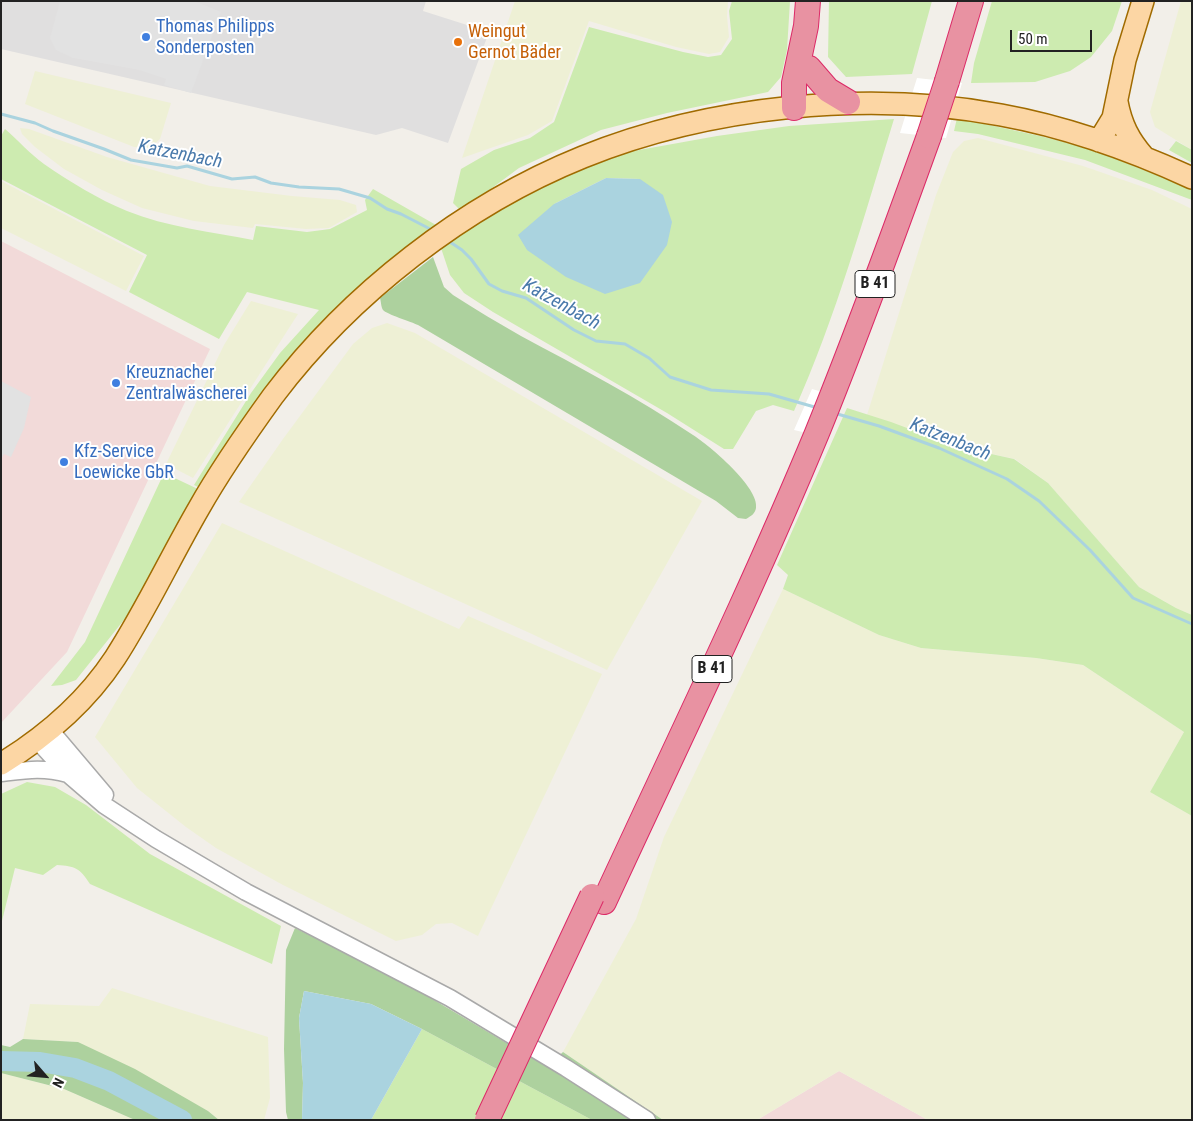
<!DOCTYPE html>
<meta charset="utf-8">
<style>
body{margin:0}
#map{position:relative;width:1193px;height:1121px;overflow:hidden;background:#f2efe9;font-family:"Roboto Condensed",sans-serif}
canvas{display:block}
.frame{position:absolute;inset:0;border:2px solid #222;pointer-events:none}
.north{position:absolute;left:20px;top:1051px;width:50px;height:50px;-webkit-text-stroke:4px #fff;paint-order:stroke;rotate:117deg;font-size:14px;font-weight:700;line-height:20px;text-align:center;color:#222}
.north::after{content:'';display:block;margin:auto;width:18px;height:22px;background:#222;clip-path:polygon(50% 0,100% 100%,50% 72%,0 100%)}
.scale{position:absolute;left:1010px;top:30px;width:82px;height:22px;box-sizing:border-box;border:2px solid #222;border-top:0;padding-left:6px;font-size:15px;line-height:18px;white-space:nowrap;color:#222;-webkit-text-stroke:4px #fff;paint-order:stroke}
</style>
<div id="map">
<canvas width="1193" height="1121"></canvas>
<div class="frame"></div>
<div class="north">N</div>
<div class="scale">50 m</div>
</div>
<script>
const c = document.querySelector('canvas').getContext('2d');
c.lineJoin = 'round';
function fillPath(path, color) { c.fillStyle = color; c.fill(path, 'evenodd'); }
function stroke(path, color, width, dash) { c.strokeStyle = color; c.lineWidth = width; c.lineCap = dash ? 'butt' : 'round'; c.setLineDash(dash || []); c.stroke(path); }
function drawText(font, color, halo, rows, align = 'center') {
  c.font = font + ' "Roboto Condensed",sans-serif'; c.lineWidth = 4; c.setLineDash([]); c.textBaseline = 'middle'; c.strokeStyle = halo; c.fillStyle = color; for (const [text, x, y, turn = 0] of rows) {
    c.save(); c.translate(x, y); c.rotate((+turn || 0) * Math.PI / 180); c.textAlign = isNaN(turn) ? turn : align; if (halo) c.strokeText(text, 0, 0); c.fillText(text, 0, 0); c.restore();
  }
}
const residential = new Path2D(`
 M1,1H426L423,11L489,32L448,143L402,128L376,135L1,49Z`);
const commercial = new Path2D(`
 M1,241L210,349L67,652L1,723Z
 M839,1071L928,1120H757Z`);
const farmland = new Path2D(`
 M515,1H728L727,16L729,37L720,52L709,54L676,47L589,21L552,121L528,135L462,158Z
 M1181,1H1192V150L1155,127L1150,112Z
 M35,71L171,103L160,139L150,148L134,147L25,104Z
 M20,128L29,129L107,157L210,186L292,196L340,200L356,205L357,212L329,228L306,229L255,224L253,228L194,221L142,208L102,190L64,169L35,147L22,134Z
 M978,138L1083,166L1152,190L1192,209V615L1176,608L1139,587L1048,483L1015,459L955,446L867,415L936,195L953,152L964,141Z
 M1,181L144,256L126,291L1,228Z
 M251,301L298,314L193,478L166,464L224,345Z
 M387,323L415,333L702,501L607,670L532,634L239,502L283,439L353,344L372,328Z
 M222,523L459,629L468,616L602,674L478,936L452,923L436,924L422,935L396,941L283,885L216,848L186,827L137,788L95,737Z
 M783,589L879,635L921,648L1036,658L1083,665L1184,732L1150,792L1192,816V1120H928L839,1071L757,1120H663L563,1052L636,919L664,837Z
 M112,988L268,1037L270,1098L264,1120H219L208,1111L78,1042L23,1039L30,1004L99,1006Z
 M1,1073L64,1089L135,1120H1Z`);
const grass = new Path2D(`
 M732,1H790L787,50L781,77L768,92L667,113L601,130L519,168L461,211L453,203L461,169L494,150L530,138L554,122L589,27L683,52L708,57L721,55L732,39L729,11Z
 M829,1H932L912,74L846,77L828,57Z
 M992,1H1122L1112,31L1091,57L1070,71L1035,82L971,83L974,63Z
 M957,118L1040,136L1088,148L1192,189V200L1085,160L978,134L954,131Z
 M894,119C864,217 836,317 794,411L773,405L756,411L733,449H724L667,413L493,312L464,293L450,275L441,248L480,217L563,174L628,152L717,136L789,126ZM606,178L640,179L554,204Z
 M5,129C18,140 30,154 44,164C70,182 98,199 127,211C167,227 211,232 253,240L256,226L307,232L330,229L367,210L365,200L373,189L436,225L380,268L311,337L261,393L202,489L194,485L251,393L280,353L319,310L247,292L219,339L129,292L147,255L1,179V136Z
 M1176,141L1192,150V163L1169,150Z
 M847,408L891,422L955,446L1014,459L1048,483L1139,587L1176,608L1192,615V816L1150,792L1184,732L1083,665L1036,658L921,648L879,635L783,589L788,575L777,565Z
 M164,473L200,490L135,606L76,680L62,685L51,686L85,642Z
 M27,782L55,787L86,805L150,854L281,926L272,964L90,884C80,868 75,866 57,865L43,875L15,868L1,925V794Z
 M422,1029L592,1120H371Z`);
const forest = new Path2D(`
 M433,257L444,287L453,295C475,309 498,323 521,336C579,367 638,398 693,435C709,445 760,488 756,508C755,514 751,516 746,519L738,518L716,501L418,325C412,322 386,314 383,310C381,307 381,301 380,298Z
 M295,928L402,981L547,1067L563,1052L663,1120H592L422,1029L371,1004L304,991L299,1018L303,1083L302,1120H288L286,1112L284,1049L286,950Z
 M23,1039L78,1042L135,1069L208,1111L219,1120H135L64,1089L1,1073V1045L10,1047Z`);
const parking = new Path2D(`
 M60,1H194L221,12L191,93L164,85L166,79L139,70L73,58L56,50L50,38Z
 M1,381L31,397L24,428L11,457L4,454L1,459Z`);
const water = new Path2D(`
 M606,178L640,179L663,195L672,222L667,245L640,283L605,294L566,277L527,250L518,235L554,204Z
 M304,991L371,1004L422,1029L371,1120H302L303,1083L299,1018Z`);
const pier = new Path2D(`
 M917,78L962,83L946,138L900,133Z
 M812,389L844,398L828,438L794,430Z`);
const stream = new Path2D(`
 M1,114L35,123L53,131L104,149L131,160L177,168L187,166L232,179L255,177L271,183L299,187L339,189L370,198L387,209L401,214L434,231
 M447,240L462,250L471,259L489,284L502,291L526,298L574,330L596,341L625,344L649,358L670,377L711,390L769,394L818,408
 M834,413L879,426L939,448L1007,479L1039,501L1090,550L1133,598L1192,624`);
const river = new Path2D(`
 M1,1061L40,1062L75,1068L109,1081L182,1120`);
const minor = new Path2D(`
 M50,730L105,795
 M37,740L68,774L104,805L156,839L246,892L450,998L566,1068L647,1120
 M1,773C26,770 43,767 68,774`);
const major = new Path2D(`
 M1117,102C1121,124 1129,140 1144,157
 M1099,141L1113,118L1125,60L1143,1
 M1,764C45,737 86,702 115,658C146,610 170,558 199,508C221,469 247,432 273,396C350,294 464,205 583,157C709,106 867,90 1001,115C1067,127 1131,150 1192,178`);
const highway = new Path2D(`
 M809,68L828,90L848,102
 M947,81L971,1
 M794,108V83L806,26L808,1
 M604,902C676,746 751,592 817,433C857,335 893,236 929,136`);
const highwayBridge = new Path2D(`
 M929,136L947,81
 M487,1120L592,896`);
const markers = [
 [146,37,5,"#3f7fe0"],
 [458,42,5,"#e8710a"],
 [116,383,5,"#3f7fe0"],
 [64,462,5,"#3f7fe0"]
];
const shields = [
 [875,284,40],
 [712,669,40]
];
const shieldNames = [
 ["B 41",875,284],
 ["B 41",712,669]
];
const shopNames = [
 ["Thomas Philipps",156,27],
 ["Sonderposten",156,48],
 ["Kreuznacher",126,373],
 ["Zentralwäscherei",126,394],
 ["Kfz-Service",74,452],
 ["Loewicke GbR",74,473]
];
const foodNames = [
 ["Weingut",468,32],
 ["Gernot Bäder",468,53]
];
const waterNames = [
 ["Katzenbach",180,155,11],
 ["Katzenbach",561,305,29],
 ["Katzenbach",950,440,22]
];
fillPath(residential, '#e0dfdf');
fillPath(commercial, '#f2dad9');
fillPath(farmland, '#eef0d5');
fillPath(grass, '#cdebb0');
fillPath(forest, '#add19e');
fillPath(parking, '#e2e2e2');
fillPath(water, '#aad3df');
fillPath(pier, '#fff');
stroke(stream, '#aad3df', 3);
stroke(river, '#aad3df', 20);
stroke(minor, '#a9a9a9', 19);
stroke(major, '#a06b00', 24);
stroke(highway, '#dc2a67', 26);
stroke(minor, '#fff', 16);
stroke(major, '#fcd6a4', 21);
stroke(highway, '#e892a2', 24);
stroke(highwayBridge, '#dc2a67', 26, []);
stroke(highwayBridge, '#e892a2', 24);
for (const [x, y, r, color] of markers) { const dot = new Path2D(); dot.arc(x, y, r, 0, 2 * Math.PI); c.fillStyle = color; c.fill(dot); stroke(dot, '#fff', 2); }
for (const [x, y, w] of shields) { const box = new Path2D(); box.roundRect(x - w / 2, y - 13.5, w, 27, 4); c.fillStyle = '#fff'; c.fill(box); stroke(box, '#222', 1); }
drawText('bold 16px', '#222', null, shieldNames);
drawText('18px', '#366cbe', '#fff', shopNames, 'left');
drawText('18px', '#c56008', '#fff', foodNames, 'left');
drawText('italic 19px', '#4a7aab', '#fff', waterNames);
</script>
